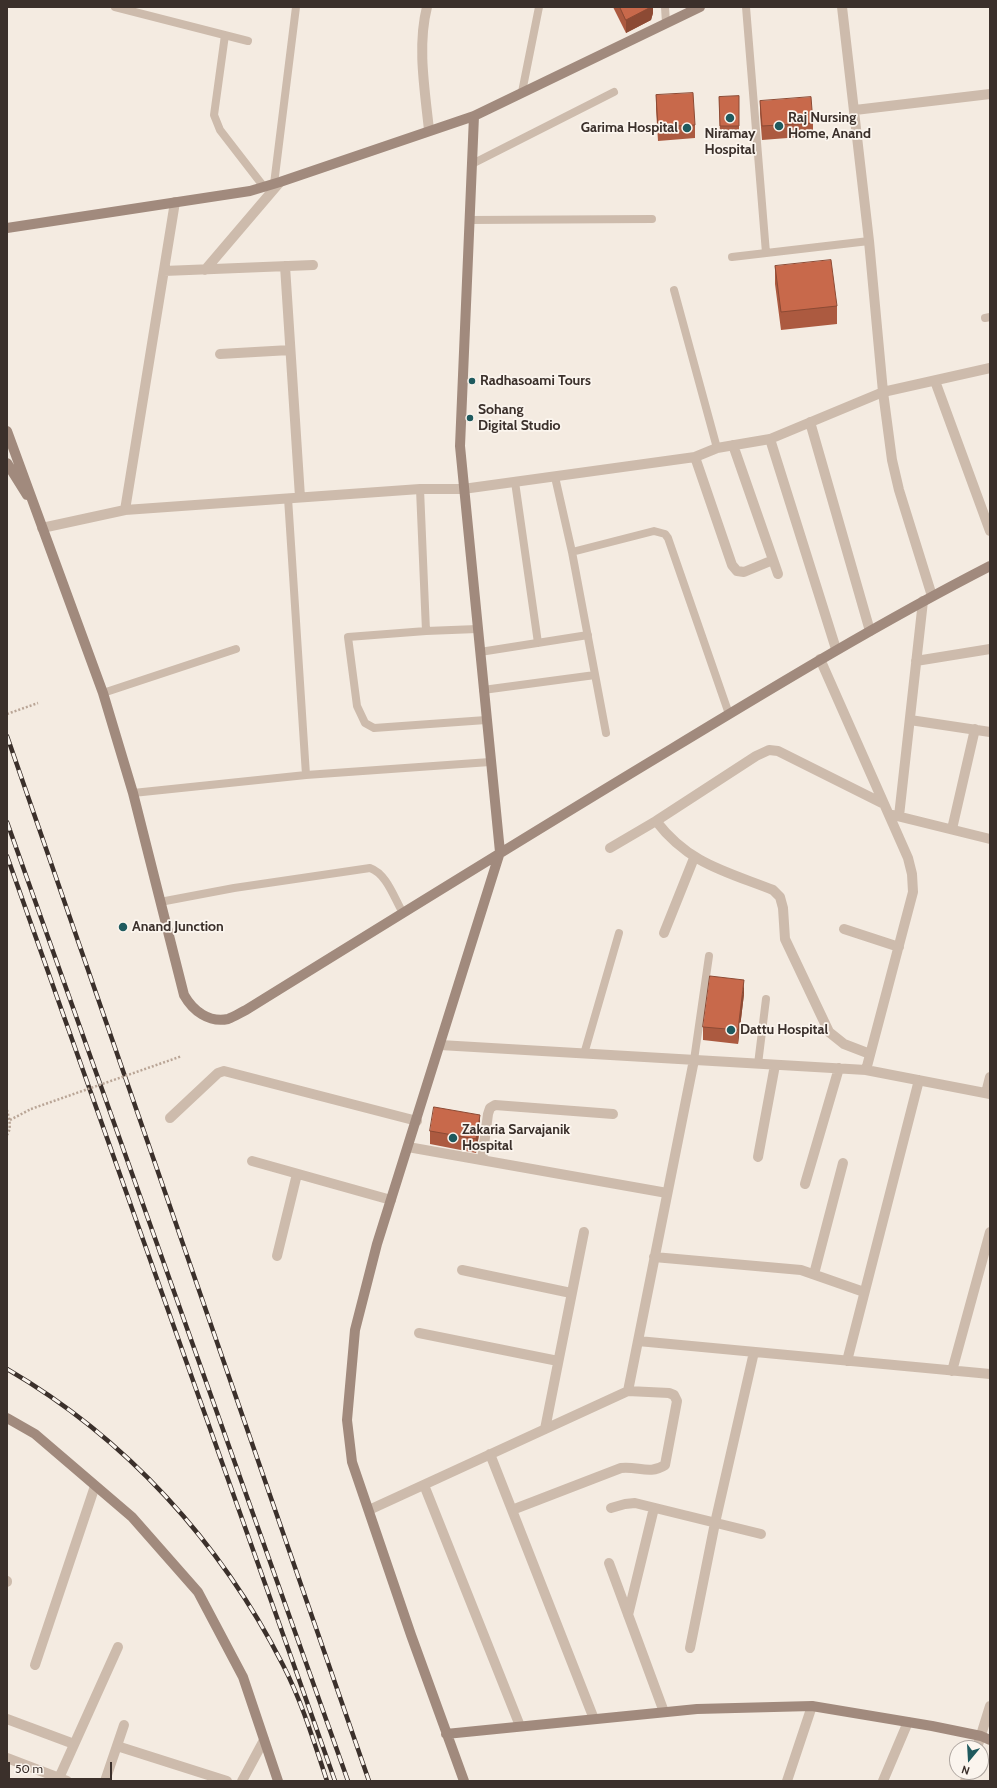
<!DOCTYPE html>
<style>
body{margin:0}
#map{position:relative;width:997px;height:1788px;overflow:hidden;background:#f4ebe1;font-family:Cabin,sans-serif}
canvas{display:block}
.frame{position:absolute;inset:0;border:8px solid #3b302b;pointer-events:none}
.north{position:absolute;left:949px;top:1740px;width:40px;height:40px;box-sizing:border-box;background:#fbf5ee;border:1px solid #aea6a0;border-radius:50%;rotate:198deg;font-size:11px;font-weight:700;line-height:16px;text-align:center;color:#3b302b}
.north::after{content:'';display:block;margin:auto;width:14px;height:18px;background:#1f5a5e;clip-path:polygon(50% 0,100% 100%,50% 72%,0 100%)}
.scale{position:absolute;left:8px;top:1762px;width:104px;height:18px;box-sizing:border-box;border:2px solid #3b302b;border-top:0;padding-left:5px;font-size:12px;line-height:14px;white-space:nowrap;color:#3b302b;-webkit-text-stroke:3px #fbf5ee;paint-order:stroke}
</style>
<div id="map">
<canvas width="997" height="1788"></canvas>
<div class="frame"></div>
<div class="north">N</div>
<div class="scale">50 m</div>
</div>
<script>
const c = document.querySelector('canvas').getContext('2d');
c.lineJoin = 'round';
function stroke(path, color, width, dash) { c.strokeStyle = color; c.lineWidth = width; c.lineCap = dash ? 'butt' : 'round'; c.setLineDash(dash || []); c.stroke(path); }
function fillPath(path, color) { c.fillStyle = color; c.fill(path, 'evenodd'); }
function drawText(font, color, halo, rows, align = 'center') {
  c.font = font + ' Cabin,sans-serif'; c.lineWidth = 3.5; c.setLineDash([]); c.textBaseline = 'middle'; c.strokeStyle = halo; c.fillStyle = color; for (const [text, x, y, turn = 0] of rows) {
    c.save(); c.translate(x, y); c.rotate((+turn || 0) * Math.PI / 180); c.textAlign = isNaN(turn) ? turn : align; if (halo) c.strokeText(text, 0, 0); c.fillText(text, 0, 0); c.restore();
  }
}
const path = new Path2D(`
 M7,714L38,703
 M7,1110C9,1118 12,1128 7,1135
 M10,1120L31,1109`);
const lane = new Path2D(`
 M115,7L248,41
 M665,7L666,23
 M746,7L766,253
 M225,35L214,115L220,130L264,187
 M522,92L539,7
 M472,164L614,92
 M274,184L296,7
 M470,220L652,219
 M732,257L869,241
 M674,290L717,448
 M985,318L990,317
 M555,477L572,552L606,733
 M515,482L538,643
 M420,489L426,631
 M288,498L306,775
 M572,552L654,531L665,534L668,538L729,714
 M477,629L426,631L348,637L357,706L365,723L374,728L486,720
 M480,652L588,635
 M483,690L595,675
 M103,693L236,649
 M133,793L306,775L490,762
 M160,902L234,888L370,868C387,874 394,898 403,913
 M584,1054L619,933
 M694,1060L709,956
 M758,1064L766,999`);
const street = new Path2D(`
 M427,7C417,46 425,91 429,130
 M842,7L869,241L883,392L892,460L899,490L932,596
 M855,110L990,94
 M285,266L300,497
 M205,270L280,182
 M164,271L313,265
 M220,354L290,350
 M935,381L990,531
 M810,422L870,631
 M770,439L836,649
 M733,445L778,574
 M695,457L732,565L737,571L744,572L773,560
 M125,510L175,202
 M42,528L125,510L420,489H463L695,457L717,448L770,439L883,392L990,368
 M820,659L908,858L912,874L913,892L866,1070
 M916,661L990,649
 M910,720L990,732
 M893,815L990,839
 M899,816L923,601
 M656,821C689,864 725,871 773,890L780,897L783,908L785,939L829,1032L844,1044L870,1054
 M952,829L975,729
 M610,848L656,821L756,756L769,750L778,751L882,803
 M844,929L899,947
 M664,933L694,858
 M440,1045L866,1070L990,1094
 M986,1093L990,1077
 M170,1118L218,1073L224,1071L417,1121
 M408,1147L667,1193
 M758,1157L775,1065
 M482,1160L488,1114L490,1108L495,1105L613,1114
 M252,1161L391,1200
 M805,1184L839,1068
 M277,1256L297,1174
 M654,1257L801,1270L864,1292
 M462,1270L571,1293
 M814,1274L843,1163
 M419,1333L558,1361
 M638,1341L990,1374
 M847,1361L919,1080
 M952,1371L990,1232
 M545,1429L584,1232
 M490,1454L594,1719
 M424,1485L520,1726
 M611,1508L625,1504L635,1503L761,1534
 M369,1510L628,1391L694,1060
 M512,1510L621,1468C638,1466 650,1475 665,1465L677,1401L674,1395L669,1393L628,1391
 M609,1563L664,1712
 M7,1581V1582
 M628,1615L654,1508
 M690,1648L715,1523L754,1352
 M35,1665L95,1486
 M7,1719L74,1744
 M117,1746L227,1781
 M977,1748L990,1706
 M7,1758L67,1781
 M59,1778L118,1647
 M105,1781L124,1725
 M242,1781L264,1740
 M787,1781L812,1706
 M883,1781L908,1722
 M965,1781L968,1772`);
const secondary = new Path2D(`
 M7,228L250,191L280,182L474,116L700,7
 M7,431L103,693L133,793L184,995C193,1011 209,1023 228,1019C234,1017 240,1013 246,1010C388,922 530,834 673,748C777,685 881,622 990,566
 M7,463L27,495
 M7,1418L35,1434L132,1517L198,1592L243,1677L278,1781
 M446,1734L697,1709L812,1706L932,1726L981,1736L990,1740
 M464,1781L411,1635L352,1462L347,1420L355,1330L377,1244L500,852L460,446L474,116`);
const rail = new Path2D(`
 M7,736L369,1781
 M7,822L348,1781
 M7,856L335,1781
 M7,1369C126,1438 221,1543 283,1665C302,1702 314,1742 327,1781`);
const pathBridge = new Path2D(`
 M31,1109L182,1056`);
const wall = new Path2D(`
 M613,7H653V13L651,20L626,33Z
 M656,95L695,125V138L658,141L656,109Z
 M739,96V135H720L719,97Z
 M760,101L813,123V136L762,140L760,114Z
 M775,266L837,306V324L781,330L775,284Z
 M744,994L738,1044L703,1040V1027Z
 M480,1128L476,1153L430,1144V1131Z`);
const shadedWall = new Path2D(`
 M651,7H653V13L651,20L626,33V20Z
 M744,980V994L738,1044V1030Z
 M480,1115V1128L476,1153V1139Z`);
const building = new Path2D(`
 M620,7H651L626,20Z
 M693,93L695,125L658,127L656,95Z
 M739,96V126H720L719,97Z
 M811,97L813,123L762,126L760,101Z
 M831,260L837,306L781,312L775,266Z
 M710,976L744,980L738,1030L703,1027Z
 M434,1107L480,1115L476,1139L430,1131Z`);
const markers = [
 [730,118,5,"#1f5a5e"],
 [779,126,5,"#1f5a5e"],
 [687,128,5,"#1f5a5e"],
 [472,381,4,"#1f5a5e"],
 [470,418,4,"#1f5a5e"],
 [123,927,5,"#1f5a5e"],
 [731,1030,5,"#1f5a5e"],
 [453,1138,5,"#1f5a5e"]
];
const poiNames = [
 ["Raj Nursing",788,118],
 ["Home, Anand",788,134],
 ["Garima Hospital",678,128,"right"],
 ["Niramay",730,134,"center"],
 ["Hospital",730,150,"center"],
 ["Radhasoami Tours",480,381],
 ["Sohang",478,410],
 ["Digital Studio",478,426],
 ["Anand Junction",132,927],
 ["Dattu Hospital",740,1030],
 ["Zakaria Sarvajanik",462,1130],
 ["Hospital",462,1146]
];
stroke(path, '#b9a596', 2.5, [2, 2]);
stroke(lane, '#cdbbac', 8);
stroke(street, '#cdbbac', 10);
stroke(secondary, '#a18a7d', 10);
stroke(rail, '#3b302b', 4.5);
stroke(rail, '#fbf5ee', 3, [9]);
stroke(pathBridge, '#b9a596', 2.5, [2, 2]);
fillPath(wall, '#ac5a40');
fillPath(shadedWall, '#8c4a34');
fillPath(building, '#c8694b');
stroke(building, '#8c4a34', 1);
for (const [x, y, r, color] of markers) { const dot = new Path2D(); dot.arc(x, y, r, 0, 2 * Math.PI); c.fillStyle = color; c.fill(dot); stroke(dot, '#fbf5ee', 1.5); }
drawText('bold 14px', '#3b302b', '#fbf5ee', poiNames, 'left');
</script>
